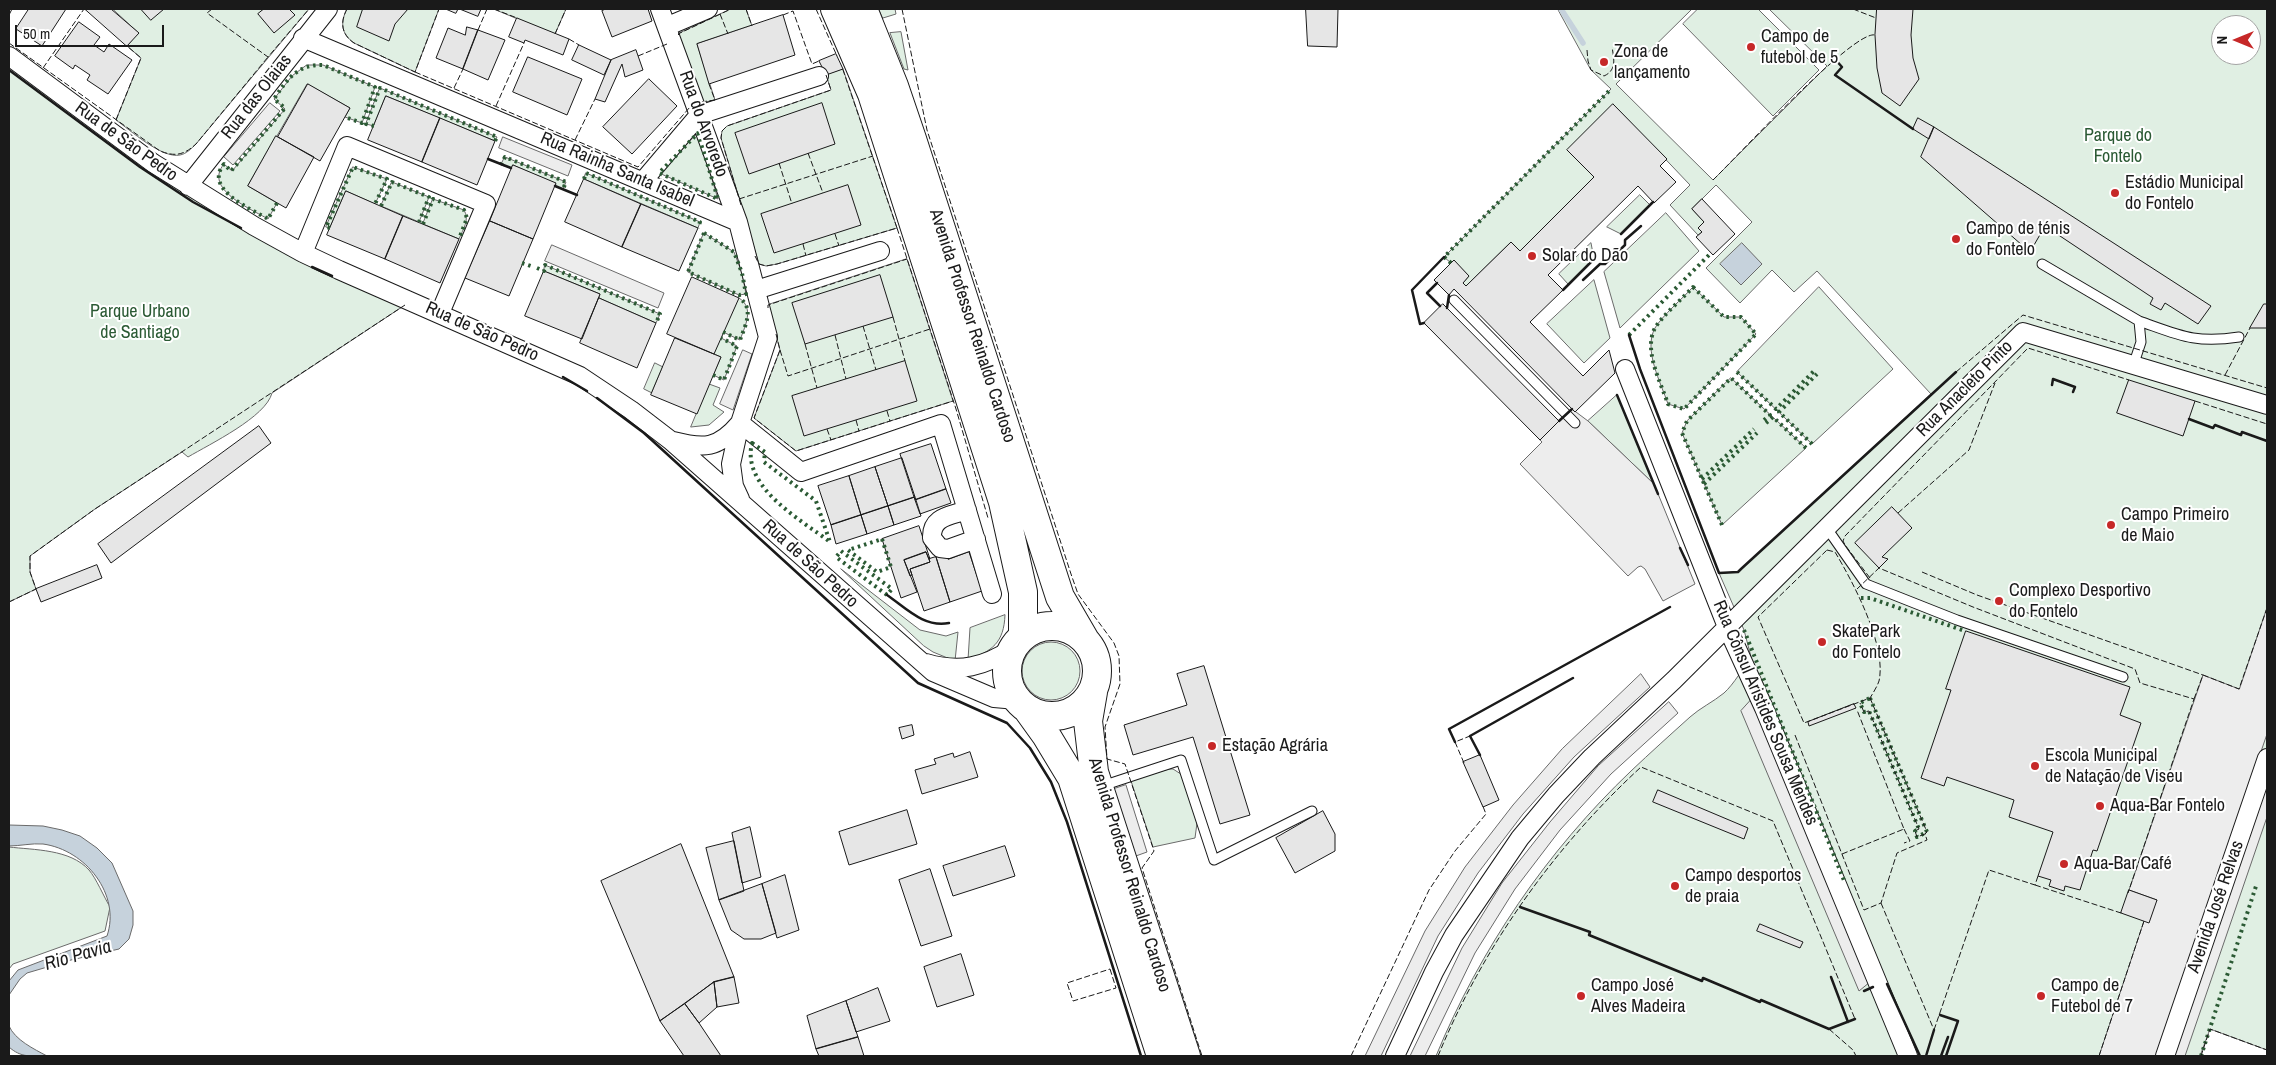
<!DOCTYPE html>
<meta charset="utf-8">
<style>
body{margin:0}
#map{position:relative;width:2276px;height:1065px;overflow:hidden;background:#fff;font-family:"Archivo Narrow",sans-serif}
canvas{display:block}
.frame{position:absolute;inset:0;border:10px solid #1a1a1a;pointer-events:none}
.north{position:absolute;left:2211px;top:15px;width:50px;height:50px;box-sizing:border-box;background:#fff;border:1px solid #a3a3a3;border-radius:50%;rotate:270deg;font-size:14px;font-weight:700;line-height:20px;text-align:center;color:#1a1a1a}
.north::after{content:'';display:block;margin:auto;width:18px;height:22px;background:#c62828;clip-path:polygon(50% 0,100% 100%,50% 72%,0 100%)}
.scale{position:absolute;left:15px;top:25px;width:149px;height:22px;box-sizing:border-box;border:2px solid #1a1a1a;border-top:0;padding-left:6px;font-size:15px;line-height:18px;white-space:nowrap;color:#1a1a1a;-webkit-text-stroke:4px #fff;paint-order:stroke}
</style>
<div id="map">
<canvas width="2276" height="1065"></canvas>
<div class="frame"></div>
<div class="north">N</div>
<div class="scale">50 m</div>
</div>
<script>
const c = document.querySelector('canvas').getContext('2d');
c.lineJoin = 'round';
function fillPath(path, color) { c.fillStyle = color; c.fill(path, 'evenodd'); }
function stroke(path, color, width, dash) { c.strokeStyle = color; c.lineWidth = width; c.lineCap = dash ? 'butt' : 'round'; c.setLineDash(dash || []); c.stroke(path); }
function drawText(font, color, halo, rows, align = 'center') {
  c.font = font + ' "Archivo Narrow",sans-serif'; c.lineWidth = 4; c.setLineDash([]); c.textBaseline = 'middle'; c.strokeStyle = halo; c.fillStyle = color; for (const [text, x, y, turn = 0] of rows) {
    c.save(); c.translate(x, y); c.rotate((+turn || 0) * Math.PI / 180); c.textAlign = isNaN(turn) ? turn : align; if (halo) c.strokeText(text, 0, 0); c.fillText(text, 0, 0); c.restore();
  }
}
const green = new Path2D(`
 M113,9H309L196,144C191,149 186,154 180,155C162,159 130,130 116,120L141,58L127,46L138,33Z
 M347,9H439L415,72L354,43C341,34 340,22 347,9Z
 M494,9H566L555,34Z
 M731,9H746L752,26L697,44L715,100L701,103L678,34Z
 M879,9H895L896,14L883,18Z
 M1558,9H1692L1616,84L1713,180L1827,66L1769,9H2267V1050L2210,1029L2200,1056H1436C1480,949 1547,851 1631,771C1650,753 1670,735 1690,717C1700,708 1713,702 1724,693C1734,684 1743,668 1751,657L1744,630L1719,573L1738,572L1741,569L1931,394L1817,271L1794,292L1772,270L1740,303L1706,268L1752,222L1716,185L1692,209L1704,222L1702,232L1698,235L1670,205L1690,185L1613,104L1594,177L1520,251L1511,242L1466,286L1463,283L1469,276L1454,261L1451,263L1444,257L1611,89L1591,70ZM2221,25H2251V55H2221Z
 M1698,9H1758L1819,70L1773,116L1683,24Z
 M901,32L908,70L904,69L890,33Z
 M307,65H323L375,87L362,123L345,117L350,108L307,84L248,186L277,203L268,219C251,209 203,189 224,164L232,171L285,109L274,99L292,76Z
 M843,69L897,228L777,264L766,266L759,264L721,138L722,131L727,126L831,90L826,75Z
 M9,70L140,167L156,178L214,206L229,222L321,272L405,305L272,393C266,417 210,444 188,457L182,452L95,509L30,556V572L36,589L9,602Z
 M380,88L497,137L495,141L386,96L374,126L366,124Z
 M698,133L718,199L659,173Z
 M505,157L566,182L563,189L555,186L556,184L513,165L511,168L501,165Z
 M353,167L387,179L375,204L346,191L330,228L326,227Z
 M586,173L700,222L698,228L584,179Z
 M392,182L429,197L419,222L381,206Z
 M1640,195L1650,205L1621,234L1607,227Z
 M433,199L464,210C470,220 463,229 459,239L423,224Z
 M1666,213L1699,251L1620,328L1604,272Z
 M704,233L734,252L742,273L746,294L739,295L688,272Z
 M1591,243L1594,259L1568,284L1559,274Z
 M907,259L953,401L796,451L754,418L780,350L768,305Z
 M545,265L660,314L656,323L599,298L600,294L544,271Z
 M1594,280L1610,338L1584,363L1547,324Z
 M1693,287L1724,317H1741L1756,334L1684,409L1668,404C1661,383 1643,350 1655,328C1662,316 1683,298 1693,287Z
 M1819,287L1893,369L1812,444L1737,372Z
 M739,298C755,308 745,326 740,340L723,332Z
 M721,338L737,346L724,380L713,375L721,357L714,354Z
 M655,363L663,367L652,393L644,389Z
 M1731,378L1806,448L1722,525L1682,433L1687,421Z
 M709,384L720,388L713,405L724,412L709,425L691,427Z
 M1617,395L1654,484L1588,421Z
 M841,569L920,630L946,636L958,632L955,661L933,652L924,646Z
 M1005,615C1004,643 992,651 968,660L970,628Z
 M1022 671a29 29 0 1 1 58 0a29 29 0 1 1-58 0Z
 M1169,769H1173L1184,776L1197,823L1195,838L1153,847L1131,781Z
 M9,847C34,850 70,849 89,870C96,878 104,897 110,907L105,931L13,964L9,969Z`);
const parking = new Path2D(`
 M270,103L280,111L233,165L224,157Z
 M503,137L572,165L568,176L499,148Z
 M552,245L664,293L658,308L545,261Z
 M743,350L752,354L733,410L720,404Z
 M1572,409L1588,421L1654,484L1695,584L1663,601L1645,569L1641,566L1638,567L1628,576L1520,464L1542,442L1540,440Z
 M2267,608V734L2157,1056H2099L2144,921L2157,900L2129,890L2203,675L2239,689Z
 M1641,674L1650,687L1574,757L1523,814L1478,873L1438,936L1381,1056H1365L1425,931L1465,867L1513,805L1562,749Z
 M1751,700L1870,982L1859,991L1741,711Z
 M1669,702L1678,713L1611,774L1560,830L1515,889L1475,953L1425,1056H1410L1462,948L1502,883L1550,822L1598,766Z
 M2267,784V817L2185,1056H2174Z
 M1126,785L1147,852L1133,857L1111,790Z`);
const water = new Path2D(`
 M1742,243L1762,264L1741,285L1720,264Z
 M9,825L43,826L62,830L80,836L97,848L112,863L133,911V925L129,939L119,949L71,960L27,973L20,979L9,995V981L18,970L107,936C121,895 86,850 43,844C32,843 20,846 9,846Z
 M9,1026C15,1040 34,1049 47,1056C31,1056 21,1058 9,1047Z`);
const stream = new Path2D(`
 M1561,9L1583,43`);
const building = new Path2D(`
 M29,9H66L42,46L16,29Z
 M85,9H111L139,33L127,46Z
 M141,9H164L151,20Z
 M264,9H289L295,15L274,33L258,14Z
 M363,9H408L395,24L389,41L357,27Z
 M446,9H458L456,13Z
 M460,9H481L478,16Z
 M606,9H648L652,21L612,37L602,11Z
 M1306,9H1338L1337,47L1308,46Z
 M1877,9H1913L1911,35L1913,58L1919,79L1900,106L1882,93L1877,68L1875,35Z
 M783,15L795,55L709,84L697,44Z
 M517,18L569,39L563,55L525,40L524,43L509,37Z
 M79,22L100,37L94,45L104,52L109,44L132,60L108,94L87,80L90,75L75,65L73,69L55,56Z
 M467,27L478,30L463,69L436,58L448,28L465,35Z
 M478,30L505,40L488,80L463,69Z
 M579,45L611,60L604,75L572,60Z
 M636,50L643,70L625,77L622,64L605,102L595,99L611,60Z
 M836,54L843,69L826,75L819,61Z
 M528,57L582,79L567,115L513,92Z
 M649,79L677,106L632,154L603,127Z
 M308,84L350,108L320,161L278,137Z
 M386,96L440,118L422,162L368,140Z
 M822,103L835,144L749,174L735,133Z
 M1613,104L1667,159L1660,166L1676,182L1654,203L1638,186L1548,275L1563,290L1530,322L1583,376L1609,350L1615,373L1575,412L1454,289L1449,295L1434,280L1454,260L1469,276L1463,283L1466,286L1511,242L1520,251L1594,177L1567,150Z
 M440,118L495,141L477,185L422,162Z
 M1918,118L1934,127L1929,139L1913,129Z
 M1934,127L2211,306L2198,324L2165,303L2161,310L2150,304L2153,298L2045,226L2030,252L1921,157Z
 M276,136L314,157L286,208L248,186Z
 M513,165L556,183L533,239L490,221Z
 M584,179L641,204L622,247L565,222Z
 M848,185L861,225L774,253L761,214Z
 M346,191L403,216L385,259L327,235Z
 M1702,199L1735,234L1713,255L1696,237L1702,232L1698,228L1704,222L1692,209Z
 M641,204L698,228L679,271L622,247Z
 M403,216L459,239L440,283L385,259Z
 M490,221L533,239L509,296L465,278Z
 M544,271L600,294L582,339L525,316Z
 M880,275L893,317L805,344L792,303Z
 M692,277L739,298L714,354L667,334Z
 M599,298L656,323L637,368L580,343Z
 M1443,304L1559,421L1540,440L1424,323Z
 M2264,304H2267V328H2250Z
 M675,338L721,357L697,414L651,395Z
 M905,361L917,401L804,436L792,396Z
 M2129,380L2195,401L2183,436L2117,413Z
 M259,426L271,443L111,563L98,544Z
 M931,444L946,489L915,500L900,454Z
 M902,458L915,497L888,506L875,467Z
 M875,467L888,506L861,515L849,476Z
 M849,476L861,515L831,525L818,486Z
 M946,489L951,503L920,514L915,500Z
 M915,497L921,516L894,525L888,506Z
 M888,506L894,525L867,534L861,515Z
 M1892,507L1912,528L1882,557L1888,559L1879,568L1855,543Z
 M861,515L867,534L836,544L831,525Z
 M919,526L930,559H929L926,552L904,560L917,592L901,598L882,539Z
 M926,552L930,562L910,569L912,575L910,576L904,560Z
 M969,552L982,591L950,602L936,557L946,553L948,559Z
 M936,557L950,602L924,611L910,569L930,562L929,559Z
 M97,565L102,578L41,602L36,589Z
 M1966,631L2130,687L2120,715L2141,723L2097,851L2093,850L2080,890L2065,886L2064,891L2049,886L2051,880L2038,876L2053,832L2009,817L2014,800L1947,777L1944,786L1921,778L1951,690L1946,689Z
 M1204,666L1250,815L1220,824L1193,737L1133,755L1124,725L1187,705L1177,674Z
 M1854,704L1856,708L1809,726L1808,722Z
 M912,725L914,735L902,739L899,728Z
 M970,752L978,777L922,794L915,770L936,764L934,759L953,753L954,757Z
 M1480,755L1499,800L1483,807L1463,762Z
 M1658,790L1748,828L1744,839L1653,802Z
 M907,810L917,844L849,865L839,832Z
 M1323,811L1335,834V851L1295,873L1276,838Z
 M750,827L761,877L742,883L732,833Z
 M734,841L744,891L719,900L706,848Z
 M681,844L734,977L714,982L660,1021L601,881Z
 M1005,846L1015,876L953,896L943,866Z
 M930,869L952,936L921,946L899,880Z
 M785,875L799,930L777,938L762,884Z
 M762,884L776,933L761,939H744L731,930L719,900Z
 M2129,890L2157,900L2149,923L2121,913Z
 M1760,924L1803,942L1800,948L1757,931Z
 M961,954L974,995L937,1007L924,967Z
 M734,977L739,1003L717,1007L714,982Z
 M714,982L717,1007L699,1023L685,1004Z
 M878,988L890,1021L856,1032L846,1001Z
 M846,1001L858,1037L816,1049L807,1016Z
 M685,1004L699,1023L721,1056H684L660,1021Z
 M858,1037L864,1056H819L816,1049Z`);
const lane = new Path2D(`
 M2042,264L2139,321L2141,342L2134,363
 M1454,300L1575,423
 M2139,321C2179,335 2195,344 2239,337
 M1826,527L1866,584L1957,620L2123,677
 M1102,786L1181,760L1214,860L1312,811`);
const street = new Path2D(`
 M660,9L738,222
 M668,26L708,9
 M303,38L738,222L768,337L740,423L731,464L734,486L740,499
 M9,56L153,163L254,226L303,253L339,270L580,376L631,410L670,440L933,672L994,698L1017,700
 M643,181L699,115L819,76
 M188,186L328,9
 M303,253L347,146L486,204L440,313
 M756,290L880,251
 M1625,369L1727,627L1764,708L1908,1056
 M740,423L801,472L941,424L992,594
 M673,441C704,449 718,449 740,423
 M967,510C951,516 931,516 932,538L940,548L948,549L976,539
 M926,663C960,673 984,667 1013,648
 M1395,1056L1434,972L1454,935L1520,838L1556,795L1592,757L1674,680L2023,332L2267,405
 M2165,1056L2267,758`);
const primary = new Path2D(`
 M835,9L872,94L1003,502L1023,592V636
 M863,9L894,86L912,139L1060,597L1085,640
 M1007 671a45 45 0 1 1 90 0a45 45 0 1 1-90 0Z
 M1093,692L1088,721L1094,772L1186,1056
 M1028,710L1046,735L1072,778L1161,1056`);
const hedge = new Path2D(`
 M374,126L366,124L380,88L497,137L495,141
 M698,133L718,199L659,173Z
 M501,165L505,157L566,182L563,189
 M584,179L586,173L700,222L698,228
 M277,203L268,219C251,209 203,189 224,164L231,171L285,108L274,99C287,79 298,64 323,65L375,87L362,123L345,117
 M381,206L392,182L429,197L419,222
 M423,224L433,199L464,210L467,218L459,239
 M330,228L326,227L353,167L387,179L375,204
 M704,233L734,252L742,273L746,294L739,295L688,272Z
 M522,263L531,266
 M1451,263L1444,257L1611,89
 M537,268L544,271L545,265L660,314L656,323
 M1693,287L1724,317H1741L1756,334L1684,409L1668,404C1661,383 1643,350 1655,328C1662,316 1683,298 1693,287Z
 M723,332L740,340C745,326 755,308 739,298
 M1629,335L1711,253
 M1737,372L1776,409L1816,369
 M713,375L724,380L737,346L721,338
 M1766,423L1773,417L1806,448
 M752,443L765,452L764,462L816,501L830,542C800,519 741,487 752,443Z
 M1812,444L1779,412L1817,374
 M1702,479L1754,429
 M1704,484L1757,433
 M1722,525L1682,433L1687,421L1731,378L1770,415L1764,420
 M882,539L891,567L877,572L848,550Z
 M841,551L892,589L887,595L836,557Z
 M1861,598H1870L1965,631
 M1744,630L1845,883
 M1870,698L1927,832L1917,837L1915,831L1919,829L1869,711L1864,712L1860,703Z
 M2201,1056L2257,883`);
const fence = new Path2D(`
 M212,9L207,13L268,57L309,9
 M347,9C340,22 341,34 354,43L415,72L439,9
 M494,9L517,18
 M746,9L752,26
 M816,9L837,56
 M902,9L927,130L1071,574L1078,594L1114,643L1119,656L1120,684L1105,727L1107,759L1125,764L1154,851L1142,868L1202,1056
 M1853,9L1876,18
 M720,14L728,34
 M9,15L12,9
 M783,15L793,11L812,64L819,61
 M478,30L487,9
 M555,34L566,9
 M679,35L678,34L731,9
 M569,39L579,45
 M9,43L160,151C175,157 184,155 196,144L268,57
 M1587,50L1588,61L1591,70L1604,76C1617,70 1614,59 1612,47
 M638,56L667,44
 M43,68L84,9
 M415,72L638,167L690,107
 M454,88L463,69
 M701,102L715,100L709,84
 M496,106L524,43
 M116,120L141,58L127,46
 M575,140L595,99
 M808,153L823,193
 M779,163L792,204
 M1713,180C1735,159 1853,30 1875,35
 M739,199L873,156
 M741,205L721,138L722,131L727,126L831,90L826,75
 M897,228L956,409L988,518
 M835,234L839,246
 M803,244L806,256
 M755,256L759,264L766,266L777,264L897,228L842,67
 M768,308V305L907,259
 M893,317L905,361
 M863,326L876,370
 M776,334L780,350L754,418L796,451L953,401
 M835,335L846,379
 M805,344L817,388
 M780,350L788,376L930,329
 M1956,372L2023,315L2267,388
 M2225,375L2250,328
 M2195,401L2267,424
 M887,411L890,421
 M856,420L859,431
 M827,429L831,440
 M1898,513L1969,450L1995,383
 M1827,550L1835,552C1853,582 1887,646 1879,681C1877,687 1873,693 1870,698L1804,723L1758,617Z
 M1922,572L1977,595L2203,675
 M1870,578L1845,545L1843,541L1845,536L2028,348L2129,380
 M1857,589L1879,568L1973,607L2135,669L2140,683L2194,699L2128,893
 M9,602L36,589L30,572V556L95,509L405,305
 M1870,698L1927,832L1925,834
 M2194,699L2203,675L2239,689L2267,608
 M1795,735L1864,910L1881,903L1897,853L1927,840L1925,834L1917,837L1915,831L1919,829L1869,711L1864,712L1860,703
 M1464,763L1455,742L1470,736
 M1904,829L1910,841L1904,843
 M1842,854L1904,829L1857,710
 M2035,885L2121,913L2122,911
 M1881,903L1934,1030
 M1110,969L1116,988L1073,1001L1067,983Z
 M1829,1029L1853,1050L1856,1056
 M1934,1030L1989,870L2035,885L2038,876
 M1351,1056L1429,890L1455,851L1486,814L1482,804
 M1438,1056C1483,947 1554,847 1641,767L1773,821L1855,1019
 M2099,1056L2144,921
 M2201,1056L2210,1029L2267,1050`);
const wall = new Path2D(`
 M1834,58L1842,67L1835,75L1913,129
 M9,70L140,167L193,202L241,228
 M488,159L511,168
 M555,186L577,195
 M1621,234L1653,202
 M312,267L332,276
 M1583,280L1600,264H1605L1625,245V240L1641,226
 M1437,283L1427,293L1440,306
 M1563,290L1594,259
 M1447,308L1449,295
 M1424,323L1420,324L1412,290L1444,257
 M1629,335L1640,369L1719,573L1738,572L1741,569L1956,372
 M563,377L587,391
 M2052,385L2053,379L2075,387L2073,392
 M1617,395L1658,494
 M597,398L644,433L918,683L1007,723L1030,748L1051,782L1067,822L1141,1056
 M2189,419L2213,428L2215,425L2241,435L2242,432L2267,441
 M1559,421L1572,409
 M1680,548L1688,565
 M887,595C906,608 924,628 949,623
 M1455,742L1449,729L1670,607
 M1480,755L1470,736L1573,678
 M1520,907L1590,932L1589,935L1702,981L1703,978L1760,1002L1761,1000L1829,1029L1855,1019
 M1831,977L1848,1022
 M1887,984L1920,1056
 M1864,991L1873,987
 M1940,1015L1958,1021L1946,1056
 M1926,1056L1934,1030
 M1941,1056L1948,1037`);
const markers = [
 [1751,47,5,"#c62828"],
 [1604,62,5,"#c62828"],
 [2115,193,5,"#c62828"],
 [1956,239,5,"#c62828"],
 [1532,256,5,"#c62828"],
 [2111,525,5,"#c62828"],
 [1999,601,5,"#c62828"],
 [1822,642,5,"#c62828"],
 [1212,746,5,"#c62828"],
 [2035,766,5,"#c62828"],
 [2100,806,5,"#c62828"],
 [2064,864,5,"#c62828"],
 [1675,886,5,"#c62828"],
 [1581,996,5,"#c62828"],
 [2041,996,5,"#c62828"]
];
const poiNames = [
 ["Campo de",1761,37],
 ["futebol de 5",1761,58],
 ["Zona de",1614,52],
 ["lançamento",1614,73],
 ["Estádio Municipal",2125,183],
 ["do Fontelo",2125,204],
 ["Campo de ténis",1966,229],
 ["do Fontelo",1966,250],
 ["Solar do Dão",1542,256],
 ["Campo Primeiro",2121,515],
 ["de Maio",2121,536],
 ["Complexo Desportivo",2009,591],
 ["do Fontelo",2009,612],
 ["SkatePark",1832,632],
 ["do Fontelo",1832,653],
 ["Estação Agrária",1222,746],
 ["Escola Municipal",2045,756],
 ["de Natação de Viseu",2045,777],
 ["Aqua-Bar Fontelo",2110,806],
 ["Aqua-Bar Café",2074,864],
 ["Campo desportos",1685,876],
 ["de praia",1685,897],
 ["Campo José",1591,986],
 ["Alves Madeira",1591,1007],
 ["Campo de",2051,986],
 ["Futebol de 7",2051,1007]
];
const streetNames = [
 ["Rua das Olaias",257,97,-52],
 ["Rua do Arvoredo",703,124,70],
 ["Rua de São Pedro",126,142,36],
 ["Rua Rainha Santa Isabel",617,170,23],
 ["Avenida Professor Reinaldo Cardoso",972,326,72],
 ["Rua de São Pedro",482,332,24],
 ["Rua Anacleto Pinto",1965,389,-45],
 ["Rua de São Pedro",810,564,42],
 ["Rua Cônsul Aristides Sousa Mendes",1765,713,67],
 ["Avenida Professor Reinaldo Cardoso",1129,875,73],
 ["Avenida José Relvas",2216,907,-71]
];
const parkNames = [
 ["Parque do",2118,136],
 ["Fontelo",2118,157],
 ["Parque Urbano",140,312],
 ["de Santiago",140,333]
];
const waterNames = [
 ["Rio Pavia",78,956,-16]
];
fillPath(green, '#e0efe3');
stroke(green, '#6a6a6a', 1);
fillPath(parking, '#ededed');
stroke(parking, '#6a6a6a', 1);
fillPath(water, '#c6d2dc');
stroke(water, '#6a6a6a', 1);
stroke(stream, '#c6d2dc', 5.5);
fillPath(building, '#e6e6e6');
stroke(building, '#1a1a1a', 1);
stroke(lane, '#1a1a1a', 11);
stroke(street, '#1a1a1a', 20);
stroke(primary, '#1a1a1a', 30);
stroke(lane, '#fff', 9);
stroke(street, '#fff', 18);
stroke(primary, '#fff', 28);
stroke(hedge, '#2b5a34', 4, [2.5, 4]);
stroke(fence, '#1a1a1a', 1, [6, 2.5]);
stroke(wall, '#1a1a1a', 2.5);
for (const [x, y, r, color] of markers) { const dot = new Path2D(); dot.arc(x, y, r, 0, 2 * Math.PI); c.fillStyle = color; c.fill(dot); stroke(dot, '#fff', 2); }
drawText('18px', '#1a1a1a', '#fff', poiNames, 'left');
drawText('18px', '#1a1a1a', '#fff', streetNames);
drawText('18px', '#2b5a34', '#fff', parkNames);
drawText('italic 19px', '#1a1a1a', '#fff', waterNames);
</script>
